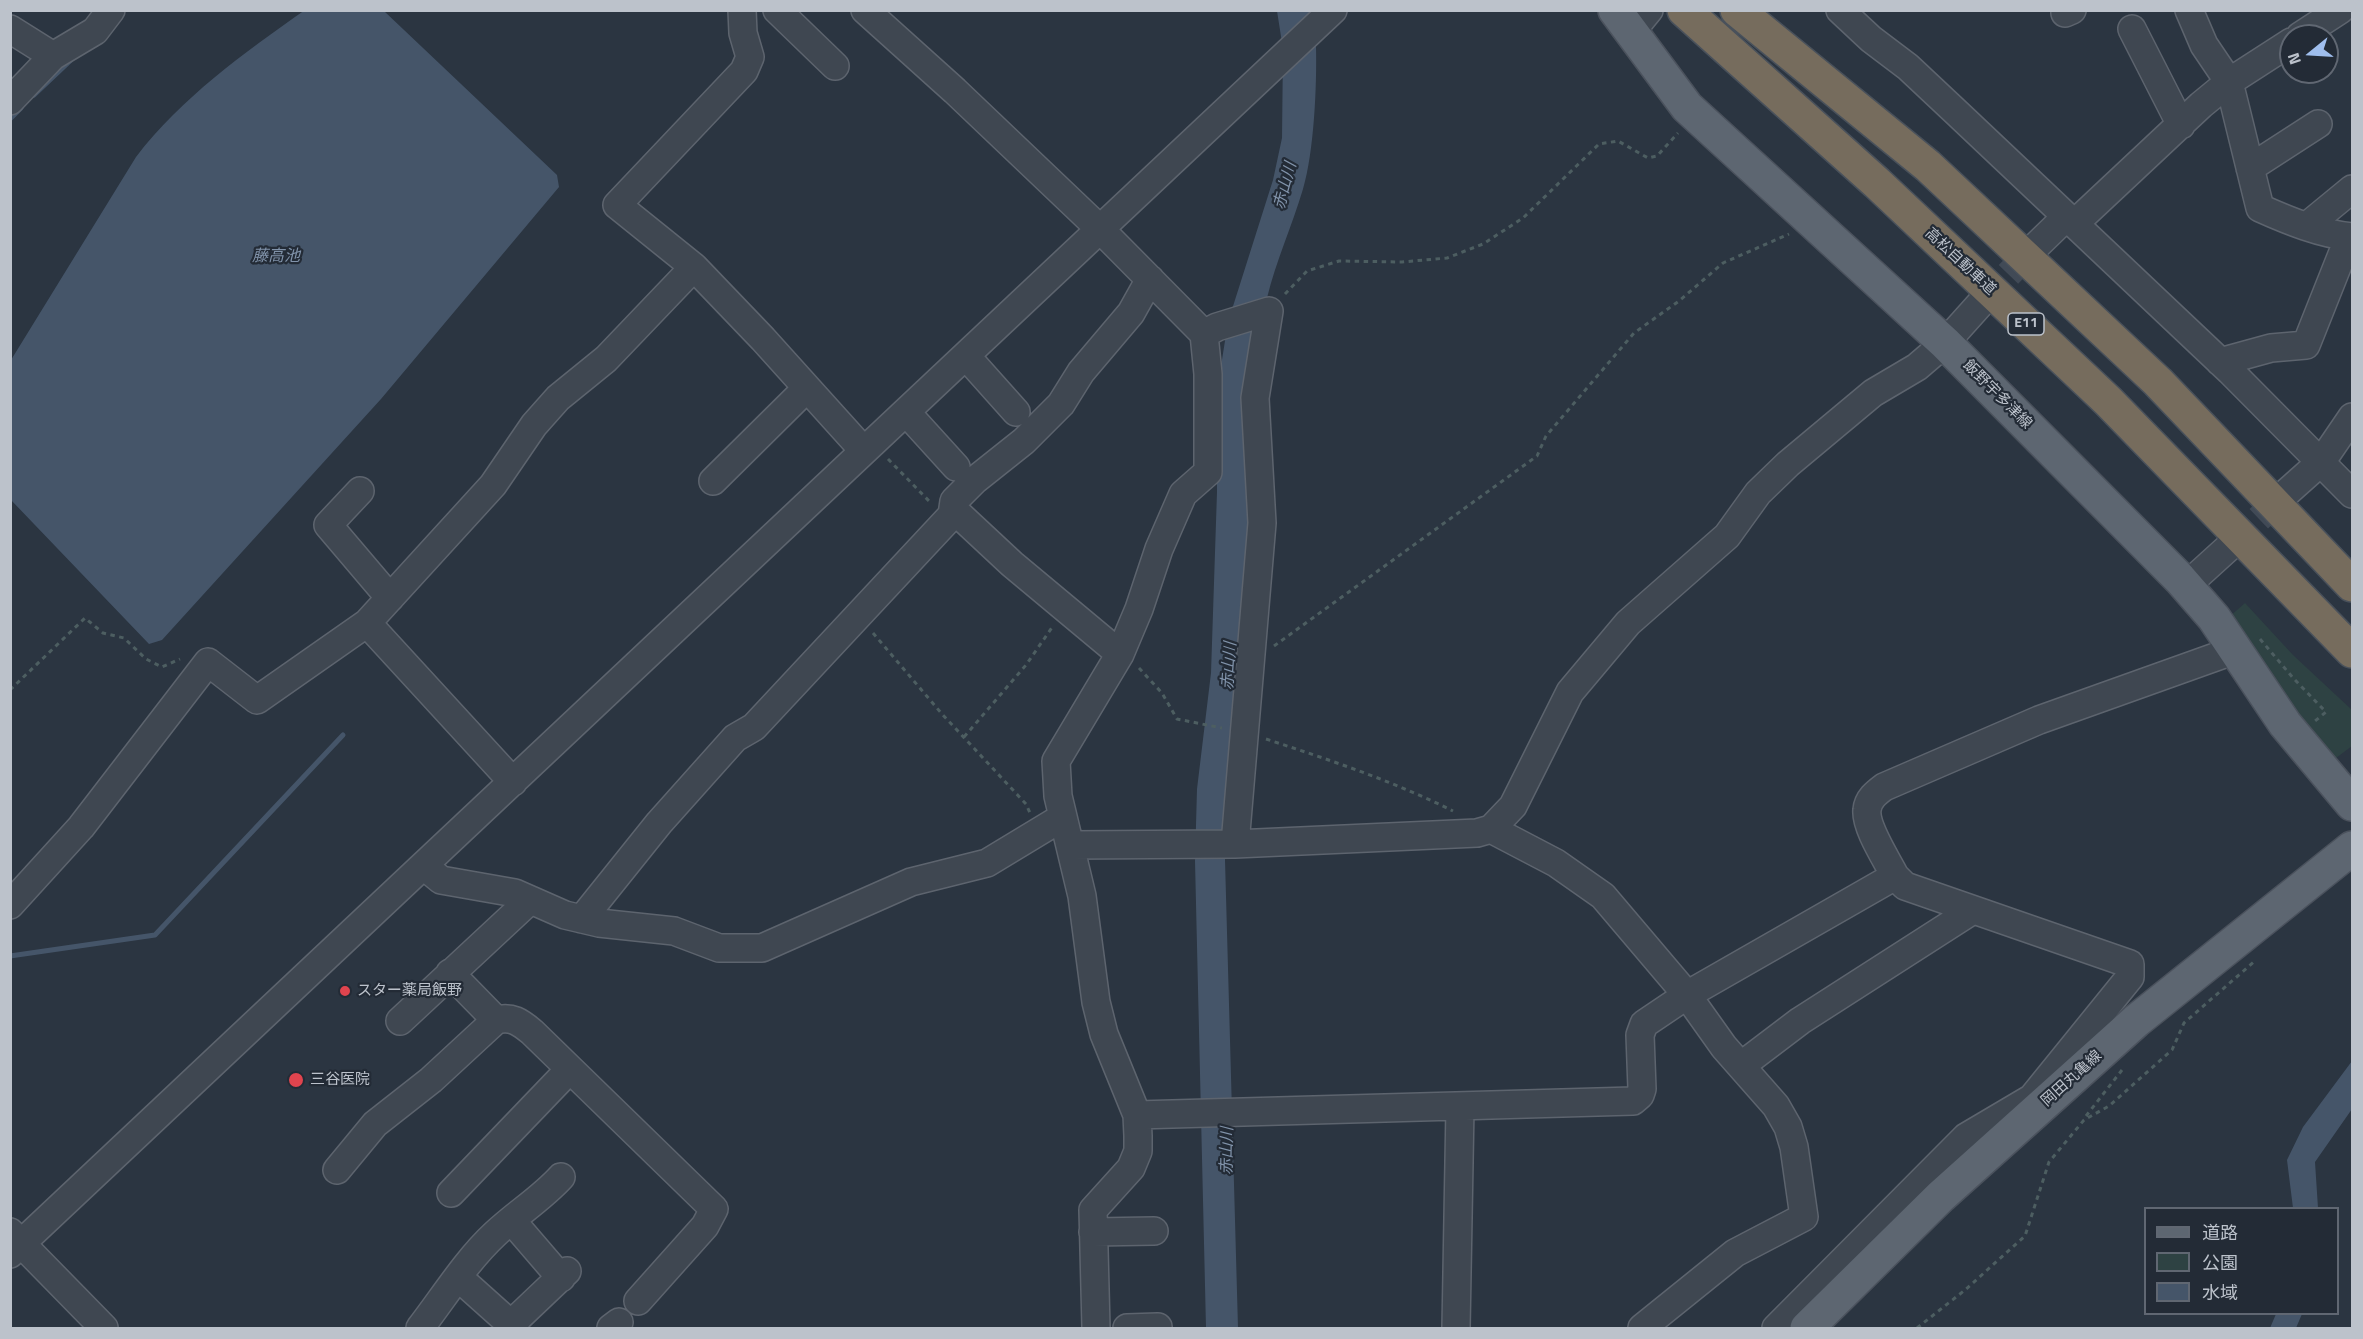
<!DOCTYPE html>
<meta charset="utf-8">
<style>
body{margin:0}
#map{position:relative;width:2363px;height:1339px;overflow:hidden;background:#2b3541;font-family:"Titillium Web","Noto Sans JP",sans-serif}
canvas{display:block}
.frame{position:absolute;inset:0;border:12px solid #bcc2cb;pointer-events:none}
.legend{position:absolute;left:2144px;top:1207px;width:195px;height:108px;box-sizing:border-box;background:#232b36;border:2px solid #606772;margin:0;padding:8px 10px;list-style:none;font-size:18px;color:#bcc2cb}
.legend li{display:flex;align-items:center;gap:12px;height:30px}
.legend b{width:30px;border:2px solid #606772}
.north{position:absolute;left:2279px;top:24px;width:60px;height:60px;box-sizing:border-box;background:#232b36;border:2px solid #606772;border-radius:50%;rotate:252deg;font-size:16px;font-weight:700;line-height:24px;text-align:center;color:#bcc2cb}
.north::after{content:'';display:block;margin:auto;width:21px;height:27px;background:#9fbeed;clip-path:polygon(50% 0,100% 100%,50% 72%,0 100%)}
</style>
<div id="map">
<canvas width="2363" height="1339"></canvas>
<div class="frame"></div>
<ul class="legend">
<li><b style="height:8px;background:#5d6671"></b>道路</li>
<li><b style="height:16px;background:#2e4243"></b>公園</li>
<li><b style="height:16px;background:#455569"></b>水域</li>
</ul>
<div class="north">N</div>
</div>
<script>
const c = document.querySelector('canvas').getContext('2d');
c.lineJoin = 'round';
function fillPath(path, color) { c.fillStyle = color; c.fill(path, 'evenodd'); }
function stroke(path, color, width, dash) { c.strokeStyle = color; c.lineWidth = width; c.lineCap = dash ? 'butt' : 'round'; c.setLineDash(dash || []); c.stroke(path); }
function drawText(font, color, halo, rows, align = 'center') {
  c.font = font + ' "Titillium Web","Noto Sans JP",sans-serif'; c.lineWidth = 4.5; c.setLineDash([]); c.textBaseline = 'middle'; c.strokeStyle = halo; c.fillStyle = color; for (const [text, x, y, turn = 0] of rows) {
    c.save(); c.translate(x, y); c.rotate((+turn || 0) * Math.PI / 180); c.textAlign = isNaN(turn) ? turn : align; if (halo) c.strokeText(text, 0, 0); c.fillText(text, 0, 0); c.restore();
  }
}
const green = new Path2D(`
 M2245,603L2293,655L2352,710V746L2332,761L2228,618Z`);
const water = new Path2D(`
 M305,10L384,11L557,175L559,187L381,399L162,640L149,644L11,500V360L136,157C181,98 244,53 305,10Z
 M1277,11H1310C1312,22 1315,35 1316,47C1317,86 1314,152 1303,189C1292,226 1276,261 1267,298L1254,495L1225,860L1238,1328H1206L1195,861L1197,789L1211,673L1217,492V406L1221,366L1228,322L1273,180L1282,138L1283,49Z
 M2352,1061V1109L2315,1162L2318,1208H2293L2287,1160L2303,1127Z
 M2276,1314H2302L2296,1328H2270Z`);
const stream = new Path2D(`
 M34,95L71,60
 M10,119L21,108
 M10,956L155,935L343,735`);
const minorTunnel = new Path2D(`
 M1980,304L2032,250
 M2229,547L2285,494`);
const path = new Path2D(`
 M1285,294L1307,271L1339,261L1402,262L1447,258L1483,244L1523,218L1599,144L1618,141L1648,158L1657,156L1678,133
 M888,459L931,503
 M873,633L942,714L1026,804L1030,813
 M2260,639L2294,679L2326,712L2315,721
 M1274,646L1537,456L1546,436L1634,333L1679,301L1723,263L1789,234
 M1139,668L1162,693L1177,719L1222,728
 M10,690L85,618L103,633L124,638L146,659L162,667L180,659
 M964,737L1026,665L1053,626
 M1266,739C1330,760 1393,781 1453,811
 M2086,1116L2122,1070
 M1917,1328L1965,1290L2025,1236L2049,1162L2084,1120L2109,1106L2172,1050L2184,1023L2256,960`);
const minor = new Path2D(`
 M742,10L743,33L750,57L744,71L617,205L694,267L763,339L864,451
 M777,10L835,66
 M865,10L955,91L1101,230L1204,334L1208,374V472L1183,494L1159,549L1139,609L1120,654L1056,761L1058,796L1082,896L1096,1002L1104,1034L1137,1115L1138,1136V1151L1131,1168L1093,1210L1096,1328
 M1840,10L1871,39L1908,67L1957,113L2230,371L2352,494
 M2189,10L2204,45L2229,82L2260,208C2289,221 2321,234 2352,237
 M2065,13L2072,10
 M10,29L53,56
 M2132,29L2181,125
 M1631,32L1649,10
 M2300,36L2340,10
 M10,101L53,56L95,31L111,10
 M2250,168L2318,124
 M2074,224L2201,105L2229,82L2291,42
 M2307,226L2352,189
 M2032,250L2066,217
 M1204,334L1217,327L1269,311L1255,398L1262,523L1235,844
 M966,356L1016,412
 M2220,362L2271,348L2306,345L2349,237
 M906,412L956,467
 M713,481L807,388
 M360,491L328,525L390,598
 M2285,494L2322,461L2352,417
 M953,509L1012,564L1120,654
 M2186,586L2229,547
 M367,623L513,782
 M1491,829L1556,863L1603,896L1687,995L1724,1047L1776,1106L1788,1127L1794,1147L1804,1217L1735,1253L1642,1328
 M1070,845L1235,844L1477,833L1491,829L1513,806L1570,692L1628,623L1727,536L1758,493L1788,464L1873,393L1917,367L1945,343L1980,304
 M424,866L441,880L515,893L565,915L599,923L674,931L719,948H762L911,882L987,863L1063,817
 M1895,876L1905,886L2130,964V977L2032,1098L2036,1104
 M10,905L81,827L208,662L257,700L367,623L493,485L534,425L558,398L606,359L694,267
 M582,919L659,823L735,738L754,727L952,515L954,501L975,480L1024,441L1061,404L1081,372L1131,313L1150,279
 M450,973L496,1020
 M400,1021L530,900
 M1742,1065L1800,1021L1973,910
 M1137,1115L1633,1101L1640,1095L1642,1089L1640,1035L1644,1024L1687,995L1895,876C1887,860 1865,827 1867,810C1868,799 1876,793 1884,787L2039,720L2235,650
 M337,1170L375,1124L431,1080L496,1020C512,1016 520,1022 532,1032L714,1209L705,1226L638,1301
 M451,1193L570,1069
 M512,1221L561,1278
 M10,1232L104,1328
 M1093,1232L1154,1231
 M10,1254L1333,10
 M458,1277L515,1328
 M420,1328C444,1297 466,1261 495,1234C516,1214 541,1199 561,1177
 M507,1328L567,1271
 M611,1328L619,1322
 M1127,1328L1158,1327
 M1456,1328L1460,1107
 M1776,1328L1966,1137L2032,1098`);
const major = new Path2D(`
 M1615,10L1687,107L1945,343L2180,579L2214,618L2285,724L2352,804
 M1807,1328L1941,1196L2136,1021L2352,848`);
const highway = new Path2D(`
 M1684,10L1877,183L2108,401L2352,651
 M1737,10L1928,166L2158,382L2352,585`);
const markers = [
 [345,991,6,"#e0444e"],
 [296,1080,8,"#e0444e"]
];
const shields = [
 [2026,324,36]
];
const shieldNames = [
 ["E11",2026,324]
];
const streetNames = [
 ["高松自動車道",1960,262,43],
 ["飯野宇多津線",1997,395,45],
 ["岡田丸亀線",2072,1079,-42]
];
const poiNames = [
 ["スター薬局飯野",357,991],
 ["三谷医院",310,1080]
];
const waterNames = [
 ["赤山川",1286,186,-75],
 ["藤高池",276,257],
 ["赤山川",1230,666,-86],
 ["赤山川",1228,1151,-89]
];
fillPath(green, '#2e4243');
fillPath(water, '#455569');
stroke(stream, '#455569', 5);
stroke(minorTunnel, '#414a56', 27, [27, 14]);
stroke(minor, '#5d646e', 30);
stroke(major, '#4b525d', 36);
stroke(highway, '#49515b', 36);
stroke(path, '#4d5e61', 3, [4.5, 4.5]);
stroke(minor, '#3f4751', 27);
stroke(major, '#5d6671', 33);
stroke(highway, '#766c5d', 33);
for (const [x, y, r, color] of markers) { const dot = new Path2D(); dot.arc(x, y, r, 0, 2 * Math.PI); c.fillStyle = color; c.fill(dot); stroke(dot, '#232b36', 2); }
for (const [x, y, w] of shields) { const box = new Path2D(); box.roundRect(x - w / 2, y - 11, w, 22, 4.5); c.fillStyle = '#232b36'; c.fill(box); stroke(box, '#bcc2cb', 1.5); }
drawText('bold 14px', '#bcc2cb', null, shieldNames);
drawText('15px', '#bcc2cb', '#232b36', streetNames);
drawText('15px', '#bcc2cb', '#232b36', poiNames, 'left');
drawText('italic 16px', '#8193aa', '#232b36', waterNames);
</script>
